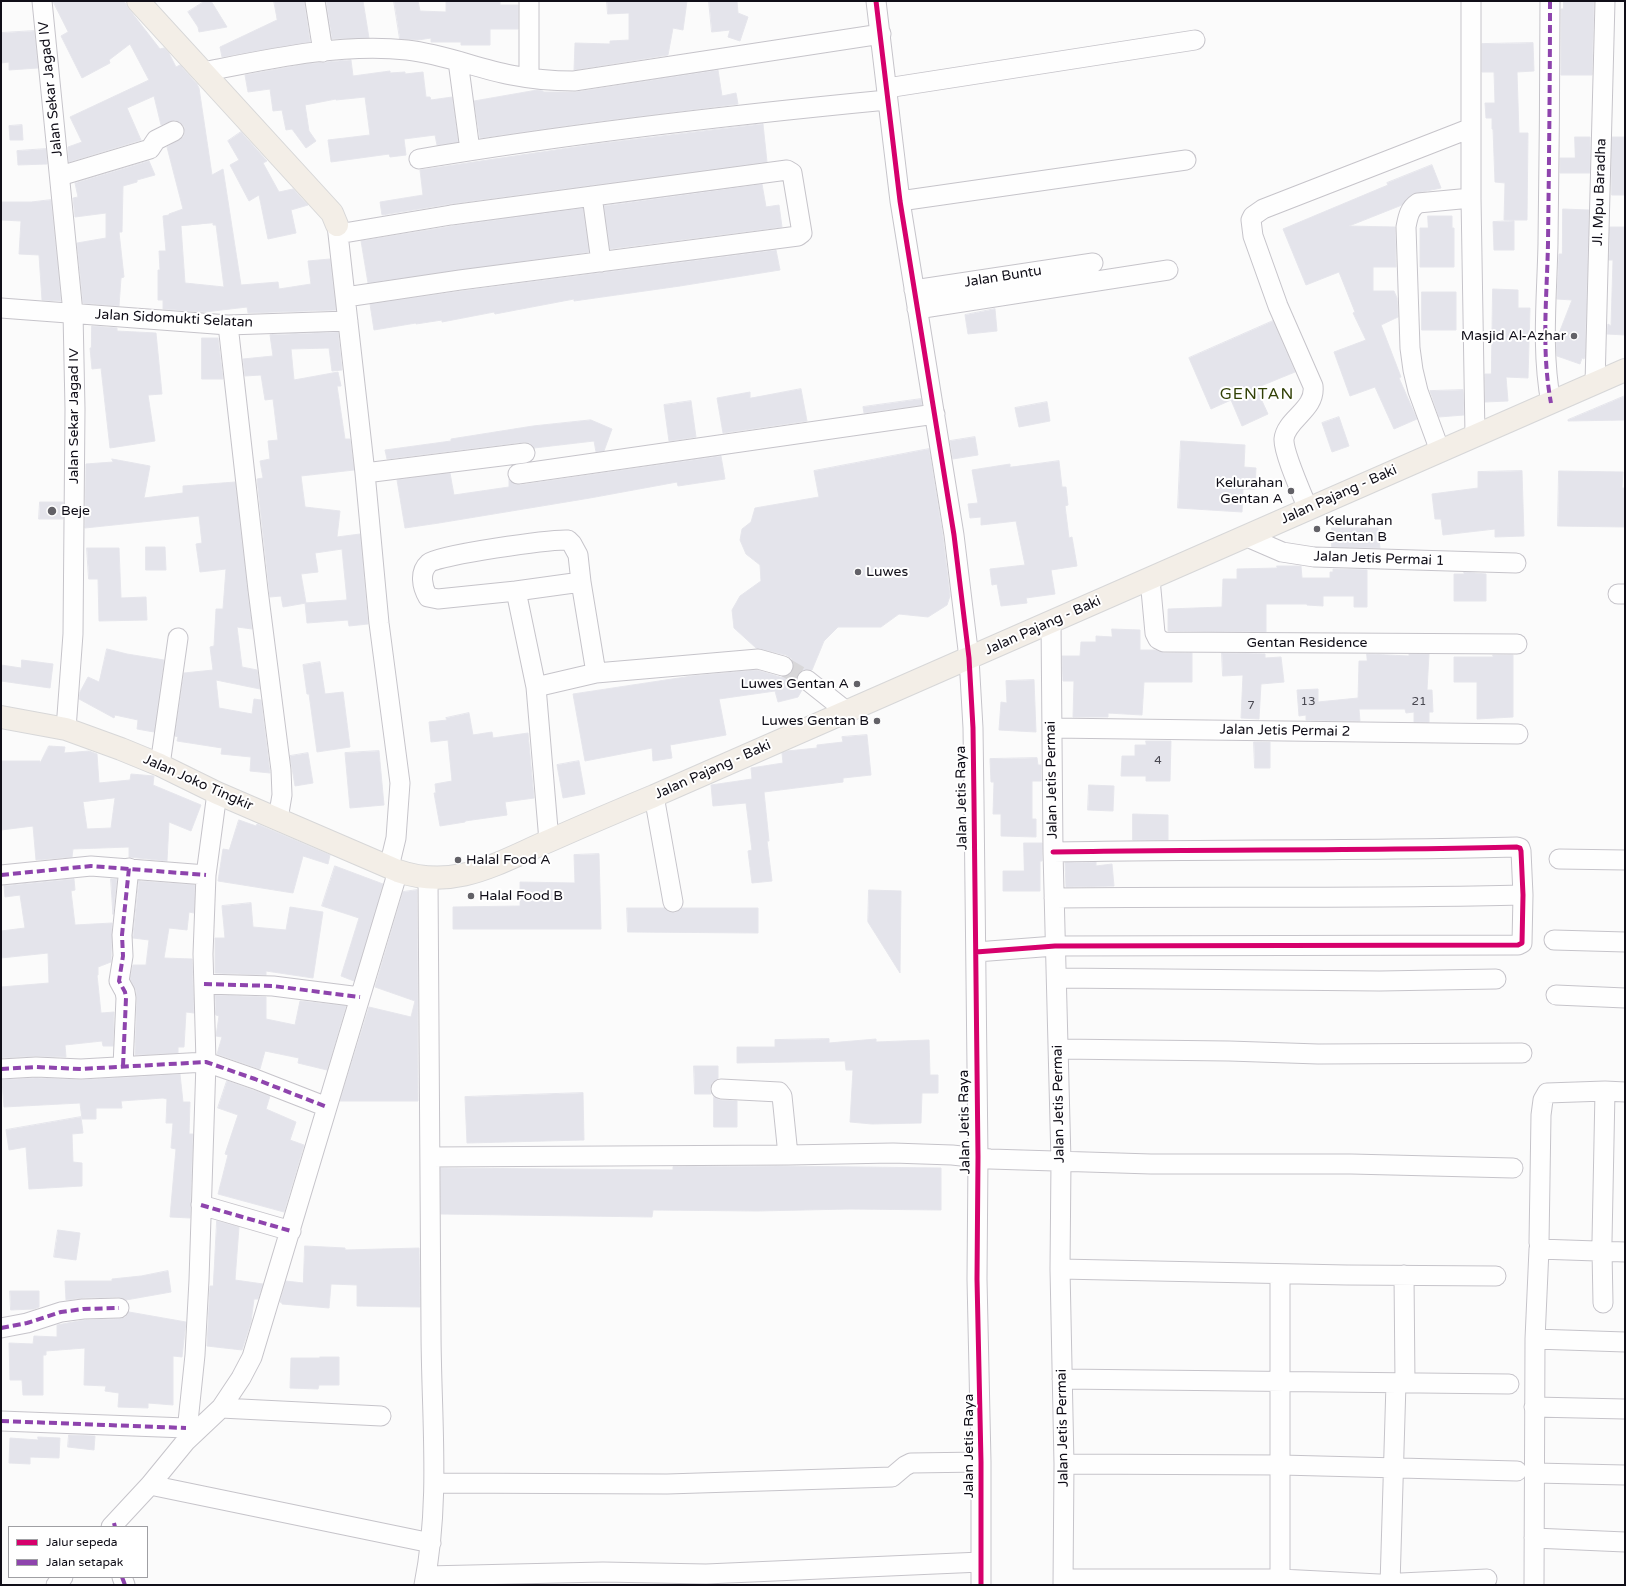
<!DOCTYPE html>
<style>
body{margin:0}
#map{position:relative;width:1626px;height:1586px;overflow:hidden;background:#fbfbfb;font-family:"Varela Round",sans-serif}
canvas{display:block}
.frame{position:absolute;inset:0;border:2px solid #100e18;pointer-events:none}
.legend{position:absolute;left:8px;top:1526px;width:140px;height:52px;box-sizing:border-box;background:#fff;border:1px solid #9f9fa3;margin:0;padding:5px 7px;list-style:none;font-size:12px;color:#100e18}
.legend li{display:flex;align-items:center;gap:8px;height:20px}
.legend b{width:20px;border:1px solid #9f9fa3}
</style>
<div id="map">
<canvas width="1626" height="1586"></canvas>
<div class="frame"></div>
<ul class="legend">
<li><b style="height:5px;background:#d6006c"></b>Jalur sepeda</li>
<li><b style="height:5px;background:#8e44ad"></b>Jalan setapak</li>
</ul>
</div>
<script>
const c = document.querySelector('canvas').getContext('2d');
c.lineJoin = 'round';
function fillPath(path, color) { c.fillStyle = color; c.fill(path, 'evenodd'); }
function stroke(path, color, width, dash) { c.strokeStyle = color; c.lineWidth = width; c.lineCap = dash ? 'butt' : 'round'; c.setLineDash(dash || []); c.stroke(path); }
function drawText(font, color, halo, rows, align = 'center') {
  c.font = font + ' "Varela Round",sans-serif'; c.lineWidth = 4; c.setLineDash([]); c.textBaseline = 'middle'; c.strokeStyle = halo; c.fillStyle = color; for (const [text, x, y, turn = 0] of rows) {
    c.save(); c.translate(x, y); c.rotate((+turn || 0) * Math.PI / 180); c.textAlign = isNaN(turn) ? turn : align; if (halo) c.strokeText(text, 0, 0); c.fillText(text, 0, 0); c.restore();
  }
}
const building = new Path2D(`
 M53,1H124L129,9L160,49L164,48L169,53L176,67L180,65L197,84L199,88L212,175L223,169L241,285L278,282L279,289L311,284L308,261L330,259L336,310L248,313L247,307L205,312L163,309V300H158V270H160L159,251H166L163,216L169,215V214L183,209L167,147L183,137L185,132L184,126L180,122L175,120L161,125L154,96L127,108L141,140L69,162L68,147L82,142L70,117L149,80L130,44L109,60L110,63L82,78L61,36L68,32ZM213,223V225H216L224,287L185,283L181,226Z
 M205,1H211L227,27L199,32L198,27L188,12Z
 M274,1H304L310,42L222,57L220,47L277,20Z
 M326,1H363L369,38L332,39Z
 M394,1H418L420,11L446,12V1H500V5H518V29H490V45H461V42H431V38L418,40L400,39Z
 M607,1H687L683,30L673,28L668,55L574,70L575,43L610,44V41L629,40V13L608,14Z
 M709,1H737L738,13L748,17L740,41L728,37L730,30L712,32Z
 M1564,1H1594L1592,75H1561V9H1563Z
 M34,31L38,68L9,70V62L1,63V33Z
 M1533,43L1534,71L1517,72L1519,133H1528L1527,220H1504L1505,183L1495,182L1493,129H1492V118H1486L1485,103H1495L1494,72H1482V44Z
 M351,60L353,76L390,71V73L405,72V74L423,72L426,97H430L431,100L452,97L458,142L437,145L435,135L404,139L406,155L390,157L389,154L331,162L328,140L370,135L365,97L336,100V99L305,105L309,131L316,141L306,148L292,129L286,130L282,110L273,111L270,89L248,92L245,75L306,64Z
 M718,70L722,96L736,93L738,104L593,122L480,138L474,101L537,90L543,91V92H576Z
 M763,124L767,162L450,204L382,215L380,202L423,195L420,170L596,144Z
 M22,125L23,140H10L9,126Z
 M241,132L267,161L263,163L279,192L293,189L308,205L291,210L296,233L268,239L259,195L249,201L230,165L239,160L228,141Z
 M1575,137H1590V173H1560V158H1575Z
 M1612,137H1625V195H1612Z
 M46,149L47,164L18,165L17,151Z
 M149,161L155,175L137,180V182L123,186L122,232H119L124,277L121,278L119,306L83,303L77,243L106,238V213L75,217L73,198L78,197L75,183Z
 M1432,165L1441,188L1412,194L1402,205L1349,226L1395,227L1396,267H1373V291H1394L1397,298L1398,317L1381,325L1401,377L1399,378L1417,419L1394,429L1375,387L1350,396L1334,352L1366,340L1353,313L1355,312L1339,272L1306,285L1283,229L1388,185L1387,183Z
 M762,184L766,207L779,205L782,227L610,249L604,206Z
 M51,200L61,301L42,300L39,255L19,254L21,221L1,220V202H31Z
 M583,208L589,252L368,283L361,241L453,226Z
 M1563,209L1589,210L1585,357L1584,359L1582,358L1580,364L1557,356L1556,341L1572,300L1557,299L1559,254H1562Z
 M1428,216H1452V228H1454V267H1420V228H1428Z
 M1514,221V250H1494L1493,222Z
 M1610,227H1625V335L1607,334L1608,324L1611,326L1613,260H1609Z
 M776,250L780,270L680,286L574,301V299L495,314L494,312L442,322V320L416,324V323L374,330L370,304L462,291Z
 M1493,289L1518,290V308H1530L1528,378L1506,377L1508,401L1485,402V374H1491Z
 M1422,292H1456V330H1422Z
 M995,309L997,331L968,334L965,315Z
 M1273,321L1295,372L1256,388L1268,414L1242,426L1231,400L1211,409L1189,358Z
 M92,326L117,328V331L156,333L162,394L148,395L155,441L110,448L101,368L92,369L90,348H91Z
 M338,332L342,370L332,371L329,348L291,349L294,380L338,372L341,386H337L345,439H350L354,470L301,476L305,507L340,511L337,537L360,534L368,624L349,626L348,620L307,623L305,603L347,600L342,549L315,553L318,572L301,574L306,603L283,607L281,596L270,597L257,479L263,478L260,461L270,459L268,441L278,440L273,399L265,400L261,375L245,376L243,359L273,356L270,335Z
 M202,338H218L223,379H202Z
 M801,389L807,421L723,433L717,398L750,392V398Z
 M1463,390L1464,415L1439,417L1430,391Z
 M1625,396V420L1568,421V420Z
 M921,399L922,405L864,413L863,407Z
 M691,401L696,437L669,441L664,405Z
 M1047,402L1050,421L1019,427L1015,408Z
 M1339,417L1349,446L1332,452L1322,423Z
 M591,420L612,429L604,451L596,452L594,441L534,448L530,443L524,442L387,459L385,450L451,441V439L533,426Z
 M975,437L978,455L953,459L950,441Z
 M1181,441L1245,445L1244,467L1256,468L1255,489H1243L1242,512L1178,508Z
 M929,449L943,537L950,596L947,605L928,617L899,614L881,627H838L824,641L812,670H803L798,673L796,679L797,684L802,690L798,697L778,702L775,691L719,699L726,735L670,745L672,758L653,761L652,748L585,761L573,694L692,676L757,670L780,677H786L790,674L794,669V663L791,658L786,655L756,648L734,628L732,610L740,596L761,581L760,565L746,554L740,540L742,529L751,522L755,508L819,497L814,471Z
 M721,456L725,479L678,486L677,482L590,498L439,523L405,528L397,480L450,473L454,495L509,487V479L514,484L520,485Z
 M112,459L150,466L144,498L183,493V486L235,482L252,629L237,627L242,667L257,670L260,689L216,680L219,708L252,714L254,699L261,700L270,773L250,771L251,757L221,754L222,748L177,741L178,737L175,736L184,673L213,670L210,647L214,646L216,609H223L226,569L200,572L196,544L202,543L199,516L85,528L86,464L113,462Z
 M1059,461L1062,487H1066L1068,505L1065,506L1069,538L1072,537L1077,566L1051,570L1055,594L1026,598L1027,603L1001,606L997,584L992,585L990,569L1025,565L1016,521L981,525V517L970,518L968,504L978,503L972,470L1010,464V467Z
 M1522,471L1524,536L1495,537V529L1443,535L1441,519H1435L1432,494L1478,488V472Z
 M1559,471L1623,472L1622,488H1625V527L1558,526Z
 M40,502H63V519H39Z
 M1332,528H1378L1380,548L1332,547Z
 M146,547H165L166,570H146Z
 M87,548H119L121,598L146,597L147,620L99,621L98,579H89Z
 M1277,566H1301L1302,578H1330V572H1333V569L1367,570V607H1354V596H1323V606L1307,605V604H1266V632L1168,631V609L1222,607L1223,579H1237V569L1277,568Z
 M1464,572L1486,574V601H1454V574H1464Z
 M1112,629L1140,630V650H1155L1164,653H1192V682H1144L1142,715L1108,713V717H1073L1074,681H1063L1062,656H1080L1081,642H1096V636L1112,637Z
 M107,649L127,654L164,660L154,732L137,729L138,720L115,715L114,718L79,699L80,692L88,677L99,682Z
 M1222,653L1265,654V658L1281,657L1284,682L1261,684L1259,719L1241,718L1243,675L1223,676Z
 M1367,654L1409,656V654H1429L1427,690H1432L1433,712H1429V722H1414V712L1406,713L1405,709H1359L1360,721L1306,720V715L1299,716L1297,690L1318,689V702L1358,698V700L1359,661H1367Z
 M1493,655H1513V717L1477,719V682H1454V657H1493Z
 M22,660L53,664L50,688L1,681V665L21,668Z
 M320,662L325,694L343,692L350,747L317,752L309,694H307L303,665Z
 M1034,680L1036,732L999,730L1001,702L1007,703L1006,681Z
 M469,713L473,735L492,732L493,738L528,733L534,798L505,802L507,815L465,821V822L440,826L434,793H436L435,784L452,781L448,740L431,742L429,722L447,720L446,718Z
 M867,735L871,775L843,778V782L764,792L769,841H767L772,881L752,883L748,851L752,850L746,803L713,806L711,785L752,779L751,768L783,763L782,753L787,751L817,748V745L843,742L842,737Z
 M1146,741H1171L1170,781H1146V776H1121L1122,756H1135V745H1146Z
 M1254,742H1270V768H1255Z
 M49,746L65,747L64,753L89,751L97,754L99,783L130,780L131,774L154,776L153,785L201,805L191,831L169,822L167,861L129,857V847L73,849L72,857L36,860L33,826L1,830V761H40V763ZM115,798L111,828L87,829L83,802Z
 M379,751L384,805L350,808L345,753Z
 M308,753L313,783L295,786L290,756Z
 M1037,758L1038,765H1041V781H1032V819H1036V837L1001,836V814H993L994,782H991L990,759Z
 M579,761L585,794L563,798L557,765Z
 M1089,785L1114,786L1113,811L1088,810Z
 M1133,814L1168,815V840H1133Z
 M239,820L256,826L257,824L330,855L328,864L303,856L293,893L218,881L223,849L229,850Z
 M1024,843H1042V861H1040V891H1003V871H1024Z
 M599,854L601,929H453V907L520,906V882L575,883L574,855Z
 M1096,862V866L1112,864L1114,886L1066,887L1065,863Z
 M335,866L383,884L354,981L341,976L359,918L322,906Z
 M74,879L75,890L71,891L75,925L112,923L111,962L98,967V975H97L101,1013L114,1012L113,1046H103L102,1041L65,1045L66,1057L36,1056L2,1058L1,987L49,983L48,953L1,958V931L25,928L20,895L5,897L4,886Z
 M111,879H117L113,914Z
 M139,881L195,885L194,913L189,912L187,930L169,928L164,958L192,959L194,1013L186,1012L184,1047H178V1053L135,1055L137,998L136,990L130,979L133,965H146L149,940L133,938Z
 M417,890L418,1101H340L369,1007L411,1017L415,1001L375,987L403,892Z
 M869,890L901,891L900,973L868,922Z
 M251,903L253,927L286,930L290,907L323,912L313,978L266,971V975L215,973V938H225L222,906Z
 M627,908H664L669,912L675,913L682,908H758V933L628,932Z
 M215,995L266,997V1019L295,1025L300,1001L346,1006L327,1070L298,1063L299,1058L265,1051L260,1069L217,1054L222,1037L216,1036L219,1016L216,1015Z
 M829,1039V1043L876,1039V1042L929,1040L930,1075H938V1093H922L921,1123L872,1124L850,1122L853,1070H846L845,1061L737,1063V1047H775V1040Z
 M694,1066H718V1079L712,1083L710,1089L711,1094H695Z
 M180,1074L183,1102H190L189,1134H193L190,1218L170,1217L176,1149L171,1148L173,1123H166L167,1099L163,1098L121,1101L122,1108H96V1119H82L80,1103L4,1107L2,1080L36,1078L82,1080Z
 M227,1081L270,1096L266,1109L296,1122L290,1140L304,1145L284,1212L218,1194L228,1155L225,1154L238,1115L218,1108Z
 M583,1093L584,1140L467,1143L465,1097Z
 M714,1097L720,1100L737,1101V1127H714Z
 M81,1117L83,1133L72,1134L73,1162L82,1163V1186L29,1189L26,1147L9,1150L6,1130Z
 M779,1166L941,1168V1210L850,1209L757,1211L653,1210L652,1217L441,1214L440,1168L673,1170V1167Z
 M217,1221L239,1227L235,1280L263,1284L258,1299H254L251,1322L242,1350L207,1346L210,1286H213Z
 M58,1230L80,1233L76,1260L54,1257Z
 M305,1246L345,1248V1250L419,1248L420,1307L357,1306V1285L331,1284L329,1308L282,1304V1303L280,1302L286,1281L303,1283Z
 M168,1271L171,1292L126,1300L119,1297L83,1298L66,1300L65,1281H112V1279L141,1276Z
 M10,1291H39V1307L34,1309L11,1310Z
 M129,1312L186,1322L182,1357L173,1356V1405L148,1403V1408L118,1407L119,1393L105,1391L106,1386L84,1385L85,1348L46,1351V1355H43V1395H23L22,1380H10L9,1343L33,1344L34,1336L57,1337V1325L84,1320L119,1319L125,1317Z
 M320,1357H339V1385H319L318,1389L290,1388L291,1358H320Z
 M69,1435L95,1436L94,1450L68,1447Z
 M38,1437L60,1438L59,1458L30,1457V1464L9,1463L10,1438L38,1440Z`);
const minorTunnel = new Path2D(`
 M783,666L807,680`);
const minor = new Path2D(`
 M42,1L73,313L75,409L73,634L66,729
 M315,1L323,52
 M529,1V78
 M876,1L900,201L954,535L969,658L973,728L974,801L978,1157L977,1279L981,1462V1585
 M1471,1V198L1475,435
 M1550,1C1550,82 1549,162 1548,243C1547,296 1541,350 1551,403
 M458,61L470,150
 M203,72C269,59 339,43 407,50C443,54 476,68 511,75C531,79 553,81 574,81L881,34
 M887,88L1195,40
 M419,159C574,133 731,115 887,100
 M60,176L150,149L156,140L174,131
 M592,196L601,262
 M900,201L1186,160
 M337,225L365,473L379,623L400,783L396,838L389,867
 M338,234L451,215L787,170L792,173L802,233L798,236L460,280L346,297
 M914,290L1093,263
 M1,308L228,325L348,321
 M917,309L1168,270
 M228,325L258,590L281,770L282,795L278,819
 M1595,384L1605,1
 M1440,451L1418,391L1413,370L1410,348L1406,227C1408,217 1409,209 1418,203L1471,198
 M365,473L525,453
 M518,474L935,414
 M1308,509C1302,494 1283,452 1284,439C1286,419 1316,410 1313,386L1278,306L1253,236L1251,220L1253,216L1263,209L1471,128
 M1245,536L1282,552L1314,557L1516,563
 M1150,579L1155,633L1158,639L1164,642L1517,644
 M516,591L581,582
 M1618,594H1625
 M1051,622L1053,852L1061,1161L1060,1269L1064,1464L1063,1585
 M807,680L846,711
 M536,687L516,591L438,599L428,597C422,587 419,572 429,563C438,555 551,539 568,540L572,544L578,555L581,582L596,673
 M1052,728L1518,734
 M160,765L178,638
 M654,796L673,902
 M549,841L536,687L596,673L643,669L758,659L783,666
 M1559,859L1625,860
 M1,875L91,866L206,875
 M1054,898C1211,896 1367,899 1523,895
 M1554,940L1625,942
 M976,952L1055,946L1518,945L1522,943L1523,895L1521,851L1520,848L1517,847C1362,851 1208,849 1053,852
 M1057,978L1380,981L1496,979
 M204,984L273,986L360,997
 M1556,995L1625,998
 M1058,1049L1229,1051L1318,1054L1522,1053
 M123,1066L126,998L125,992L119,981L123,956L122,935L129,868
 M1,1069L36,1067L81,1069L206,1062L255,1079L327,1107
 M721,1089L779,1092L782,1096L788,1155
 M430,1157L788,1155L893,1153L952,1155L990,1159L1151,1164H1351L1513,1168
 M201,1205L291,1231
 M1602,1241L1605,1091
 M1539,1243L1541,1115L1543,1100L1547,1093L1605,1091L1625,1092
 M1602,1251L1603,1303
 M1060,1269L1347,1275L1496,1276
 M1280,1274V1585
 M1404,1275L1405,1383
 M1,1328L27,1323L61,1312L83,1309L119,1308
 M1535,1339L1625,1342
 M1062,1379L1509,1384
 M1534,1407L1625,1409
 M221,1408L381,1416
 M1,1421L186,1428
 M186,1441L195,1355L199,1280L206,1062L203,954L206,875L217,793
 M1064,1464L1281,1465L1517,1471
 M1535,1473L1625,1475
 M435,1483L667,1484L892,1477L905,1466L911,1463L981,1462
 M150,1485L431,1543
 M111,1527L150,1485L186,1441L221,1408L241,1378L252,1357L398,871
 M1534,1538L1625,1542
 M426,1576L603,1572L706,1574L981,1562
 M122,1577L125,1585
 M1063,1579H1280L1379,1584L1487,1579
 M56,1585L63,1577
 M424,1585C441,1501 431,1414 431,1330C429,1179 428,1028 428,878
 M1390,1585L1396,1383
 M1534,1585L1535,1339L1539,1249L1625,1252`);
const major = new Path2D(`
 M138,1L332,213L337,225
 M1,717L66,729L121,749L160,765L217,793L398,871C456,891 499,862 551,840C585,825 620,810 654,796L1625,370`);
const quiet = new Path2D(`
 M1550,1C1550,82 1549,162 1548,243C1547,296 1541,350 1551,403
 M1,875L91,866L206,875
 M204,984L273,986L360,997
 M123,1066L126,998L125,992L119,981L123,956L122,935L129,868
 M1,1069L36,1067L81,1069L206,1062L255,1079L327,1107
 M201,1205L291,1231
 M1,1328L27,1323L61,1312L83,1309L119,1308
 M1,1421L186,1428
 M114,1523L115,1527
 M122,1577L125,1585`);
const cycleway = new Path2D(`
 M876,1L900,201L954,535L969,658L973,728L974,801L978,1157L977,1279L981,1462V1585
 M976,952L1055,946L1518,945L1522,943L1523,895L1521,851L1520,848L1517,847C1362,851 1208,849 1053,852`);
const markers = [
 [1574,336,4,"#626167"],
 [1291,491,4,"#626167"],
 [52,511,5,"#626167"],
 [1317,529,4,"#626167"],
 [858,572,4,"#626167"],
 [857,684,4,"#626167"],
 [877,721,4,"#626167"],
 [458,860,4,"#626167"],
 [471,896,4,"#626167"]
];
const numberNames = [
 ["13",1308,702],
 ["21",1419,702],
 ["7",1251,706],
 ["4",1158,761]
];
const streetNames = [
 ["Jalan Sekar Jagad IV",51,89,-96],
 ["Jl. Mpu Baradha",1600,192,-88],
 ["Jalan Buntu",1003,277,-9],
 ["Jalan Sidomukti Selatan",174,319,3],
 ["Jalan Sekar Jagad IV",74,416,-90],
 ["Jalan Pajang - Baki",1339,495,-24],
 ["Jalan Jetis Permai 1",1379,559,2],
 ["Jalan Pajang - Baki",1043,626,-24],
 ["Gentan Residence",1307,643],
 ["Jalan Jetis Permai 2",1285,731,1],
 ["Jalan Pajang - Baki",713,770,-24],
 ["Jalan Jetis Permai",1052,780,-91],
 ["Jalan Joko Tingkir",198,783,24],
 ["Jalan Jetis Raya",962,798,-91],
 ["Jalan Jetis Permai",1059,1104,-91],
 ["Jalan Jetis Raya",965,1122,-91],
 ["Jalan Jetis Permai",1063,1428,-91],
 ["Jalan Jetis Raya",969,1446,-90]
];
const poiNames = [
 ["Masjid Al-Azhar",1566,336,"right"],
 ["Kelurahan",1283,483,"right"],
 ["Gentan A",1283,499,"right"],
 ["Beje",61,511],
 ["Kelurahan",1325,521],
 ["Gentan B",1325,537],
 ["Luwes",866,572],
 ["Luwes Gentan A",849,684,"right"],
 ["Luwes Gentan B",869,721,"right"],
 ["Halal Food A",466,860],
 ["Halal Food B",479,896]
];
const quarterNames = [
 ["GENTAN",1257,395]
];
fillPath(building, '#e4e4eb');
stroke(building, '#e6e6ec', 1);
stroke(minorTunnel, '#d8d7d9', 19, [19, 10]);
stroke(minor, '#c6c4ca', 21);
stroke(major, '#d7d7d8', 24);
stroke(minor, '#fefefe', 19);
stroke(major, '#f3eee7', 22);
stroke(quiet, '#8e44ad', 4, [8, 4]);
stroke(cycleway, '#d6006c', 5);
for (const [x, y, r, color] of markers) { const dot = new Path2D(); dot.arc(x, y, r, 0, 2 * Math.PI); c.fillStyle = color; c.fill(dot); stroke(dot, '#fff', 1.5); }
drawText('12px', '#484750', null, numberNames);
drawText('14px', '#100e18', '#fff', streetNames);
drawText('14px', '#100e18', '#fff', poiNames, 'left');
c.letterSpacing = '1px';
drawText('16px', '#324107', '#fff', quarterNames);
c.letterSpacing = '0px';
</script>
